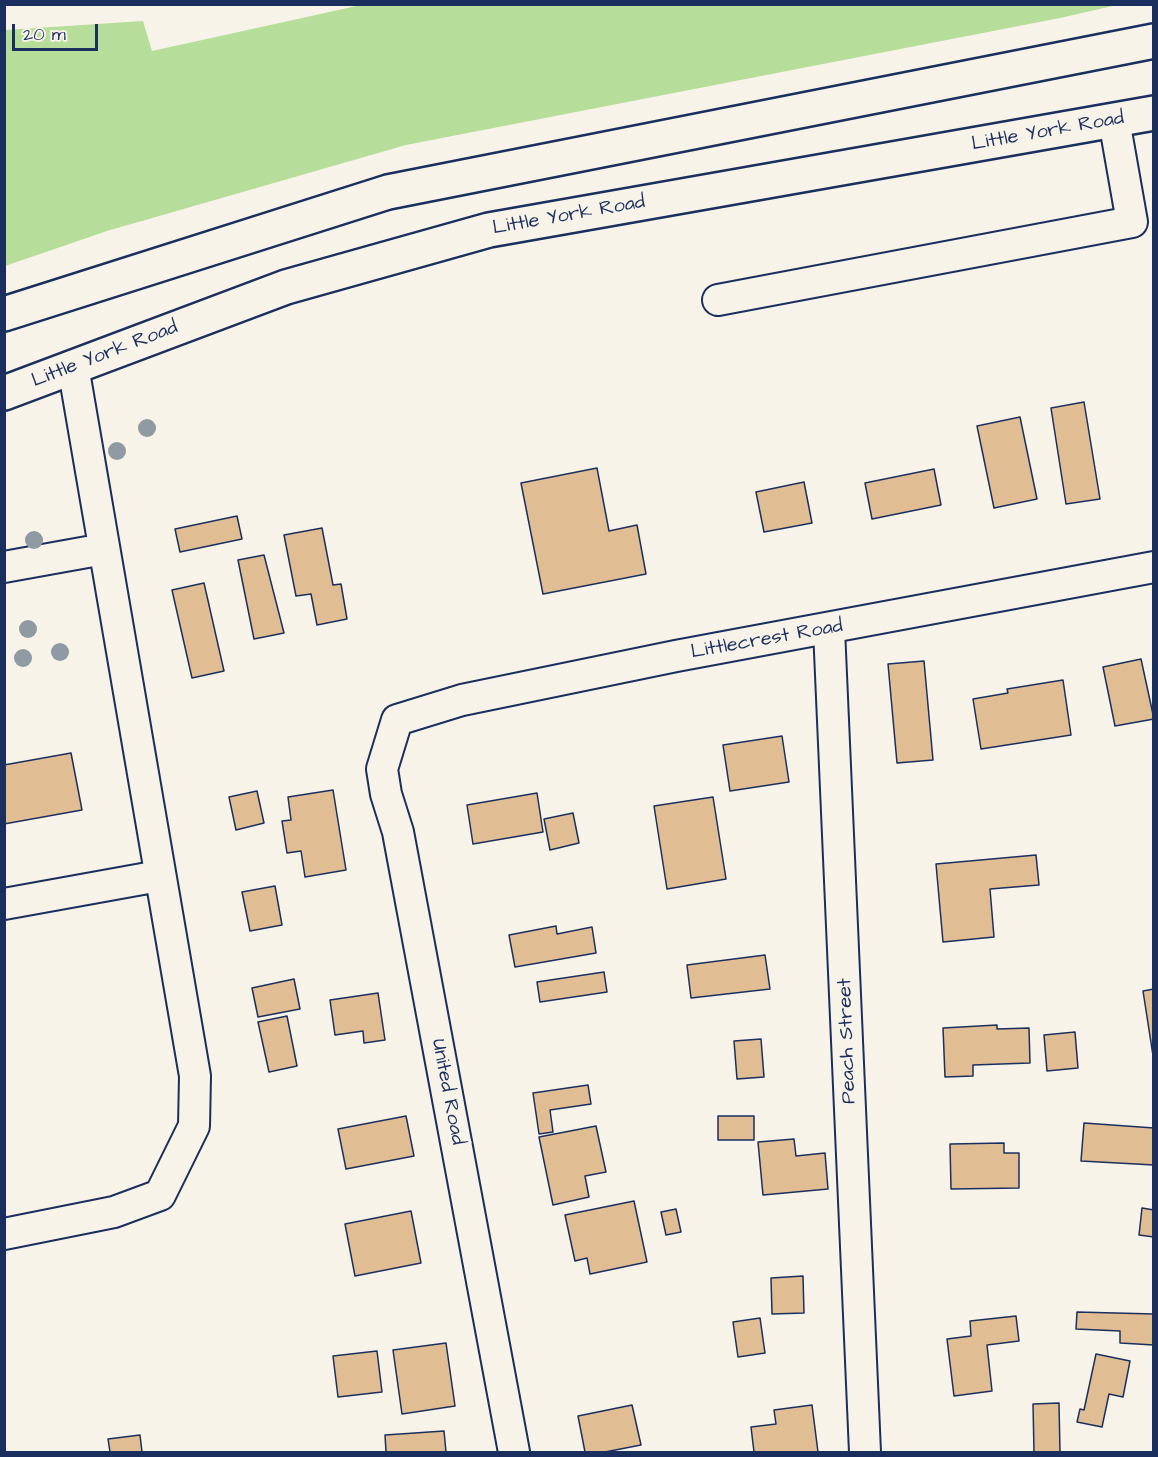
<!DOCTYPE html>
<style>
body{margin:0}
#map{position:relative;width:1158px;height:1457px;overflow:hidden;background:#f7f3e8;font-family:"Architects Daughter",sans-serif}
canvas{display:block}
.frame{position:absolute;inset:0;border:6px solid #1b2f5e;pointer-events:none}
.scale{position:absolute;left:12px;top:24px;width:86px;height:27px;box-sizing:border-box;border:3px solid #1b2f5e;border-top:0;padding-left:8px;font-size:18px;line-height:21px;white-space:nowrap;color:#1b2f5e;-webkit-text-stroke:4px #f7f3e8;paint-order:stroke}
</style>
<div id="map">
<canvas width="1158" height="1457"></canvas>
<div class="frame"></div>
<div class="scale">20 m</div>
</div>
<script>
const c = document.querySelector('canvas').getContext('2d');
c.lineJoin = 'round';
function fillPath(path, color) { c.fillStyle = color; c.fill(path, 'evenodd'); }
function stroke(path, color, width, dash) { c.strokeStyle = color; c.lineWidth = width; c.lineCap = dash ? 'butt' : 'round'; c.setLineDash(dash || []); c.stroke(path); }
function drawText(font, color, halo, rows, align = 'center') {
  c.font = font + ' "Architects Daughter",sans-serif'; c.lineWidth = 6; c.setLineDash([]); c.textBaseline = 'middle'; c.strokeStyle = halo; c.fillStyle = color; for (const [text, x, y, turn = 0] of rows) {
    c.save(); c.translate(x, y); c.rotate((+turn || 0) * Math.PI / 180); c.textAlign = isNaN(turn) ? turn : align; if (halo) c.strokeText(text, 0, 0); c.fillText(text, 0, 0); c.restore();
  }
}
const green = new Path2D(`
 M361,5V4L1117,5L1060,18L406,145L107,231L5,266V30L143,21L152,51Z`);
const building = new Path2D(`
 M1084,402L1100,499L1066,504L1051,408Z
 M1020,417L1037,499L994,508L977,426Z
 M597,468L609,531L637,525L646,574L543,594L521,483Z
 M934,469L941,505L872,519L865,483Z
 M804,482L812,523L764,532L756,492Z
 M237,516L242,539L180,552L175,529Z
 M322,528L333,585L341,584L347,619L317,625L311,594L296,596L284,535Z
 M264,555L284,633L254,639L238,560Z
 M204,583L224,671L192,678L172,590Z
 M1141,659L1154,719L1115,726L1103,667Z
 M924,661L933,760L897,763L888,664Z
 M1063,680L1071,735L981,749L973,699L1008,693L1007,689Z
 M782,736L789,782L730,791L723,745Z
 M71,753L82,810L4,824V765Z
 M333,790L346,870L305,877L301,851L287,853L282,821L291,820L288,797Z
 M257,791L264,823L236,830L229,797Z
 M537,793L543,832L473,844L467,805Z
 M713,797L726,879L667,889L654,806Z
 M573,813L579,843L550,850L544,819Z
 M1036,855L1039,885L990,889L994,937L943,942L936,864Z
 M275,886L282,925L250,931L242,892Z
 M556,926L557,934L592,927L596,953L515,967L509,935Z
 M765,955L770,989L691,998L687,965Z
 M604,972L607,992L540,1002L537,982Z
 M294,979L300,1009L258,1017L252,988Z
 M1154,989V1062L1143,991Z
 M378,993L385,1040L364,1043L363,1031L335,1035L330,1000Z
 M287,1016L297,1066L269,1072L258,1022Z
 M997,1025V1029L1029,1028L1030,1063L973,1065V1076L945,1077L943,1028Z
 M1075,1032L1078,1068L1047,1071L1044,1035Z
 M761,1039L764,1077L737,1079L734,1041Z
 M588,1085L591,1104L550,1110L553,1132L539,1134L533,1093Z
 M406,1116L414,1156L346,1169L338,1129Z
 M718,1116H754V1140H718Z
 M1084,1123L1154,1128V1165L1081,1161Z
 M596,1126L606,1172L585,1176L589,1197L553,1205L539,1137Z
 M794,1139L796,1156L825,1153L828,1189L763,1195L758,1142Z
 M1004,1143V1153H1019V1188L951,1189L950,1144Z
 M634,1201L647,1262L590,1274L587,1258L575,1261L565,1215Z
 M1142,1208L1154,1210V1237L1139,1235Z
 M676,1209L681,1232L666,1235L661,1212Z
 M411,1211L421,1263L355,1276L345,1224Z
 M803,1276L804,1313L772,1314L771,1278Z
 M1077,1312L1154,1314V1345L1120,1343V1331L1076,1329Z
 M1016,1316L1019,1341L987,1345L992,1391L954,1396L947,1339L971,1336L970,1321Z
 M760,1318L765,1353L738,1357L733,1322Z
 M446,1343L455,1406L402,1414L393,1350Z
 M377,1351L382,1392L338,1397L333,1356Z
 M1096,1354L1130,1361L1123,1397L1109,1394L1102,1427L1077,1422L1080,1409L1084,1410Z
 M1059,1403L1060,1452H1034L1033,1404Z
 M632,1405L641,1445L605,1452H585L578,1416Z
 M812,1405L818,1452H754L751,1427L776,1424L774,1410Z
 M444,1431L446,1452H386L385,1435Z
 M140,1435L142,1452H110L108,1439Z`);
const minor = new Path2D(`
 M718,300L1132,222L1114,120
 M4,567L104,549
 M829,629L865,1452
 M4,904L159,876
 M4,1234L114,1212L160,1195L194,1126L195,1076L73,366
 M514,1452L398,832L386,794L382,769L397,720L462,700L676,656L1154,567`);
const major = new Path2D(`
 M4,314L388,192L1154,41
 M4,393L286,287L489,230L1154,113`);
const trees = [
 [147,428],
 [117,451],
 [34,540],
 [28,629],
 [60,652],
 [23,658]
];
const streetNames = [
 ["Little York Road",1048,132,-10],
 ["Little York Road",569,216,-10],
 ["Little York Road",105,355,-21],
 ["Littlecrest Road",767,640,-10],
 ["Peach Street",848,1041,-92],
 ["United Road",447,1092,79]
];
fillPath(green, '#b6de9a');
fillPath(building, '#e0bd92');
stroke(building, '#1b2f5e', 1.5);
stroke(minor, '#1b2f5e', 34);
stroke(major, '#1b2f5e', 38);
stroke(minor, '#f7f3e8', 30);
stroke(major, '#f7f3e8', 33);
c.fillStyle = '#8f9aa3';
for (const [x, y] of trees) { c.beginPath(); c.arc(x, y, 9, 0, 2 * Math.PI); c.fill(); }
drawText('20px', '#1b2f5e', '#f7f3e8', streetNames);
</script>
